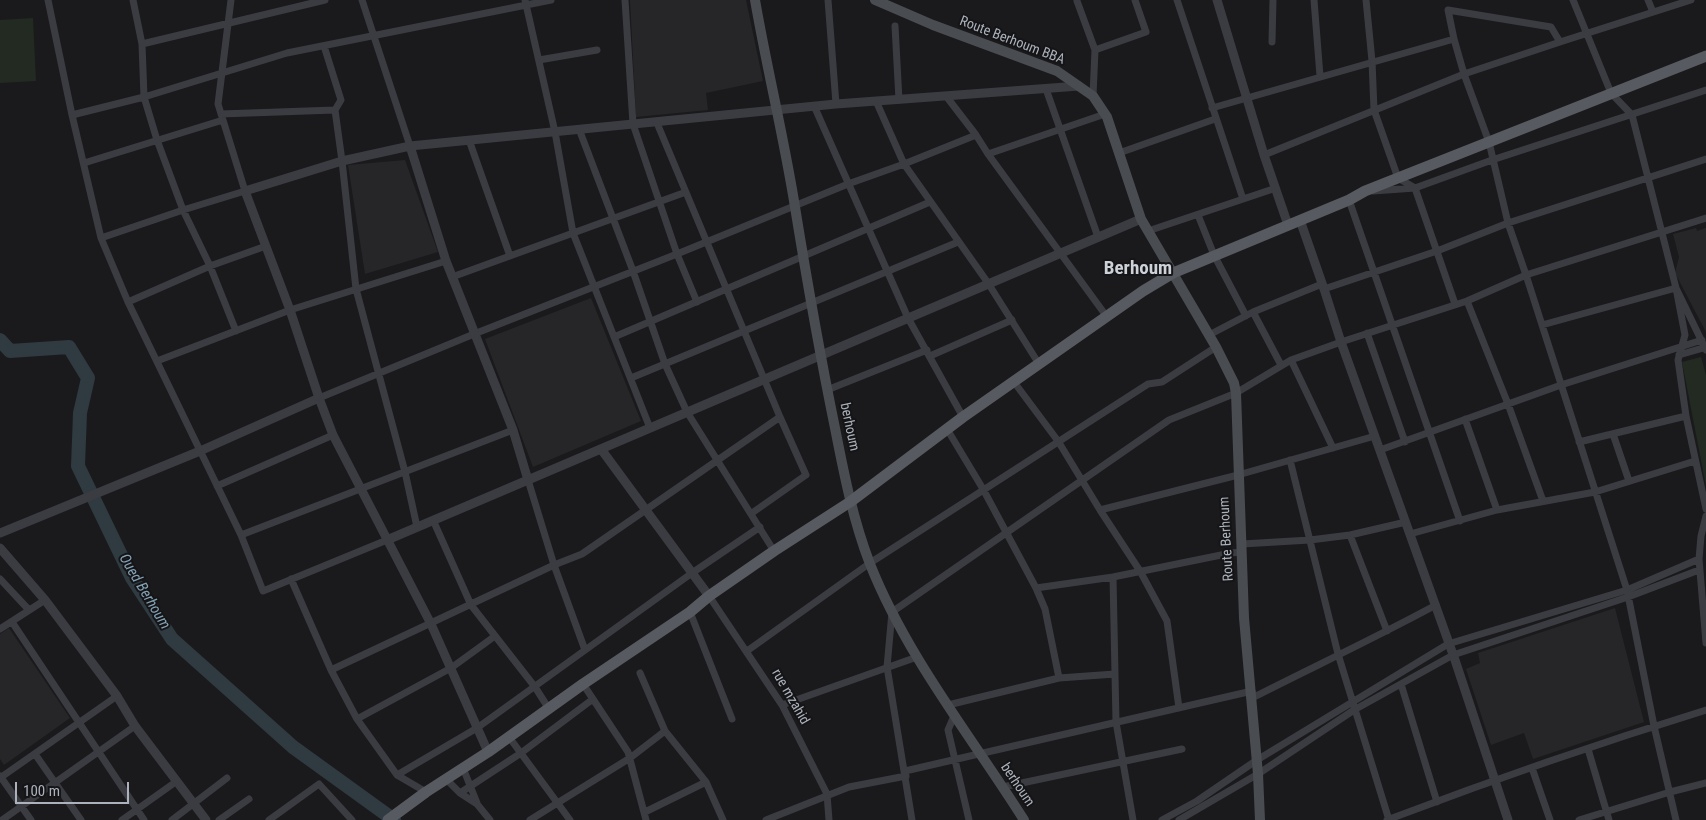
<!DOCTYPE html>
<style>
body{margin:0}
#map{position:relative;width:1706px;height:820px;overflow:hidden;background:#1a1a1c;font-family:"Roboto Condensed",sans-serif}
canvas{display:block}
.scale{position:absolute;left:15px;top:782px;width:114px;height:22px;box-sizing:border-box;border:2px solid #acb2bc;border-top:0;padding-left:6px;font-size:15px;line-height:18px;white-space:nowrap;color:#acb2bc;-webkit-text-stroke:4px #151517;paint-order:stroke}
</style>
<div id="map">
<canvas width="1706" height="820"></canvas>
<div class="scale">100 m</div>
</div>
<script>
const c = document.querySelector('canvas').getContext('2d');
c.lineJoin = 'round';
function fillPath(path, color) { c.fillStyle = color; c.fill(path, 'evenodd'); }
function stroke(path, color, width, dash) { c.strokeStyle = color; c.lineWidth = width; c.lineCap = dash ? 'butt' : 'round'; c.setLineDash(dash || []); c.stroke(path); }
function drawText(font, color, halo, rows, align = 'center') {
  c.font = font + ' "Roboto Condensed",sans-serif'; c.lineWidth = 4; c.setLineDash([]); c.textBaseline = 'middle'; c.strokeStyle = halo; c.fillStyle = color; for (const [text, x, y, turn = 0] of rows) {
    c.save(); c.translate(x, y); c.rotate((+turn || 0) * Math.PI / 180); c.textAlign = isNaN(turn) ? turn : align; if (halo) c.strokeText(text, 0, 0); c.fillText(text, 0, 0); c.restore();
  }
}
const built = new Path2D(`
 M630,0H746L763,81L706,93L708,110L636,117Z
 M405,160L438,252L365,274L348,165Z
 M1696,228L1697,231L1706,228V332L1675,273L1679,257L1673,234Z
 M591,298L641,421L533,467L485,339Z
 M1615,608L1644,722L1533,759L1524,733L1491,745L1466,669L1480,663L1478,653Z
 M9,628L70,718L4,765L0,759V634Z`);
const green = new Path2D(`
 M33,18L36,81L0,83V20Z
 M1701,357L1706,375V486L1682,362Z`);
const river = new Path2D(`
 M0,340L10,351L69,347L88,378L80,413L78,466L132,578L172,639L293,747L394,820`);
const minor = new Path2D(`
 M48,0L72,115L101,238L128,302L241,535L263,591L387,540
 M133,0L142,44L144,97L157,140L183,210L210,266L236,331
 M362,0L410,146
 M525,0L555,132L573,233L650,428
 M625,0L633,124L677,254L697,302
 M828,0L836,104
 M1177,0L1243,199
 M1314,0L1320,76
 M1366,0L1372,61L1374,110L1398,178L1415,188L1455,304
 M1573,0L1611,93L1632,115L1676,288L1706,350
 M1648,0L1653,12
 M1077,1L1095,50
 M895,26L899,100
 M1272,42L1273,0
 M1560,42L1551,27L1448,10L1454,39L1464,74L1489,142L1508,223L1526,275L1627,590L1654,726L1676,820
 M142,44L325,0
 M324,46L341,100L335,110L342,161L356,289L405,472L417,527
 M539,60L597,50
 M1046,89L1098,237
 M946,96L976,135L988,154L1107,317
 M1093,96L1095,50L1146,32L1135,0
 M876,101L904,164L988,283L1039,364
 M815,108L908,318L963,417
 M1212,108L1454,39
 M221,114L335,110
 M72,115L144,97L287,53L551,0
 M657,123L780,417L806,475L752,513
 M579,129L633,271L665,364L687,412L774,551
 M469,140L510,256
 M1119,153L1215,119
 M988,154L1105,114
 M1264,155L1464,74L1560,42L1691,0
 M84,163L223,120
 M1373,191L1415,188L1492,160L1706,90
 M1349,200L1460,521
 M1198,215L1214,255L1246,316
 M1148,231L1276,188
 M101,238L183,210L245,191L218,104L231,0
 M452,277L686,192
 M1324,289L1437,251L1508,223L1706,159
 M1467,301L1508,404L1543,501
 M128,302L210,266L266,246
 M1253,312L1281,365
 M1542,325L1676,288L1685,335L1678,360L1686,416L1706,509
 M1367,333L1405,442
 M1209,335L1253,312L1322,284
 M614,337L930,202
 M1679,355L1706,347
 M930,356L1012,320
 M1291,360L1333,448
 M157,361L290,310L446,261
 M631,378L958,242
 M1014,382L1058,441L1100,510L1140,571L1167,621L1179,708
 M827,390L927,350
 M319,398L474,334L677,254L848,184L904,164L976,135
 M1465,419L1497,510
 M947,429L983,489L1036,588L1113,577L1231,553L1242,552
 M1613,434L1629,481
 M1579,442L1686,416
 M1380,450L1561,385L1702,340
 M1290,460L1338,654L1389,820
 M528,480L554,565L585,650
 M217,486L333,435
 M1100,510L1238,475L1375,436
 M1706,516L1701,536L1699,559L1706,643
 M433,520L471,605L535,687L549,709
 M1410,534L1497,510L1595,492L1695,461
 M241,535L513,430
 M1350,535L1387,631
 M1242,544L1310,540L1350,535L1406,522
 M1113,577L1116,722L1133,820
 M0,579L29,610
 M291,579L331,670L357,719L397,775L426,792
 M1036,588L1045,609L1059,678
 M709,596L782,705L827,794L829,820
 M690,612L732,719
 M12,622L144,820
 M0,629L45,600
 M747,651L870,563L1148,384L1162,382L1216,347
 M331,670L554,565L582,554L780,417
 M640,673L665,731L706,782L723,820
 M583,684L628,752L646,820
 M1401,684L1437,802
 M1252,698C1313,667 1375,638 1436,605
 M782,705L917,657
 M948,705L1059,678L1115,674
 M954,716L948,730L969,820
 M357,719L451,668L495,636
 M509,737L570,820
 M1588,749L1609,820
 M35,754L81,820
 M463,768L477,803
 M1532,768L1550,820
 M905,771L1252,691
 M397,775L477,728L692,573L760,527
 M0,776L31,820
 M0,778L117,696
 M447,780L460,793L477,804L490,820
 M1003,787L1182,749
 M460,793L521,753L593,699
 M645,812L706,782
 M2,820L135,726
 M122,820L177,781
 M172,820L227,778
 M219,820L249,799
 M269,820L319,784L352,820
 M530,820L630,758L665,731
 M766,820L849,787L906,776
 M912,820L887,667L892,612L1169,420L1236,393L1291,360L1341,342L1467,301L1526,275L1706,218
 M1162,820L1197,801L1257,760L1448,644L1627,590L1699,559
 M1179,820L1258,774L1354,710L1453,655L1628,597L1699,570
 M1387,820C1492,780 1599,743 1706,710
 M1579,820L1670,792L1706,783`);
const tertiary = new Path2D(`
 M1217,0L1264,155L1288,225
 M410,146L446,261L513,430L528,480
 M1300,220L1324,289L1341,342L1455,660L1508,820
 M601,449L709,596
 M0,533L200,451L319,398
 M387,540L1141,219
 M0,548L45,600L117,696L135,726L206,820
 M488,752L431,624L333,435L319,398L290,310L245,191L342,161L410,146L836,104L1079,86`);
const secondary = new Path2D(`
 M755,0C767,69 784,138 795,207C807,281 820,355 835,428C844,474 853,520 870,564C907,657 971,736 1024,820
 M875,0L933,25L1057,71L1093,96L1107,117L1141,219L1216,347L1234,383L1236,393L1244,618L1258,774L1260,820`);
const primary = new Path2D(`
 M388,820L426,792L488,752L583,684L690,612L709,596L774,551L850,502L963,417L1143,291L1173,273L1349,200L1365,191L1706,56`);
const streetNames = [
 ["Route Berhoum BBA",1012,41,21],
 ["berhoum",849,427,78],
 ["Route Berhoum",1227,539,-93],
 ["rue mzahid",790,697,60],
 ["berhoum",1017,785,56]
];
const waterNames = [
 ["Oued Berhoum",144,592,59]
];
const districtNames = [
 ["Berhoum",1138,269]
];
fillPath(built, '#262629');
fillPath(green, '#222a22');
stroke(river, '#2f3a41', 14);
stroke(minor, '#3b3c41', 7);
stroke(tertiary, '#3b3c41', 9);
stroke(secondary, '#494c51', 10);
stroke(primary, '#575a60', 11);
drawText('14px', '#acb2bc', '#151517', streetNames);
drawText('italic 15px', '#84a2b6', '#151517', waterNames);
drawText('bold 19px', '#cdd1d8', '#151517', districtNames);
</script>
